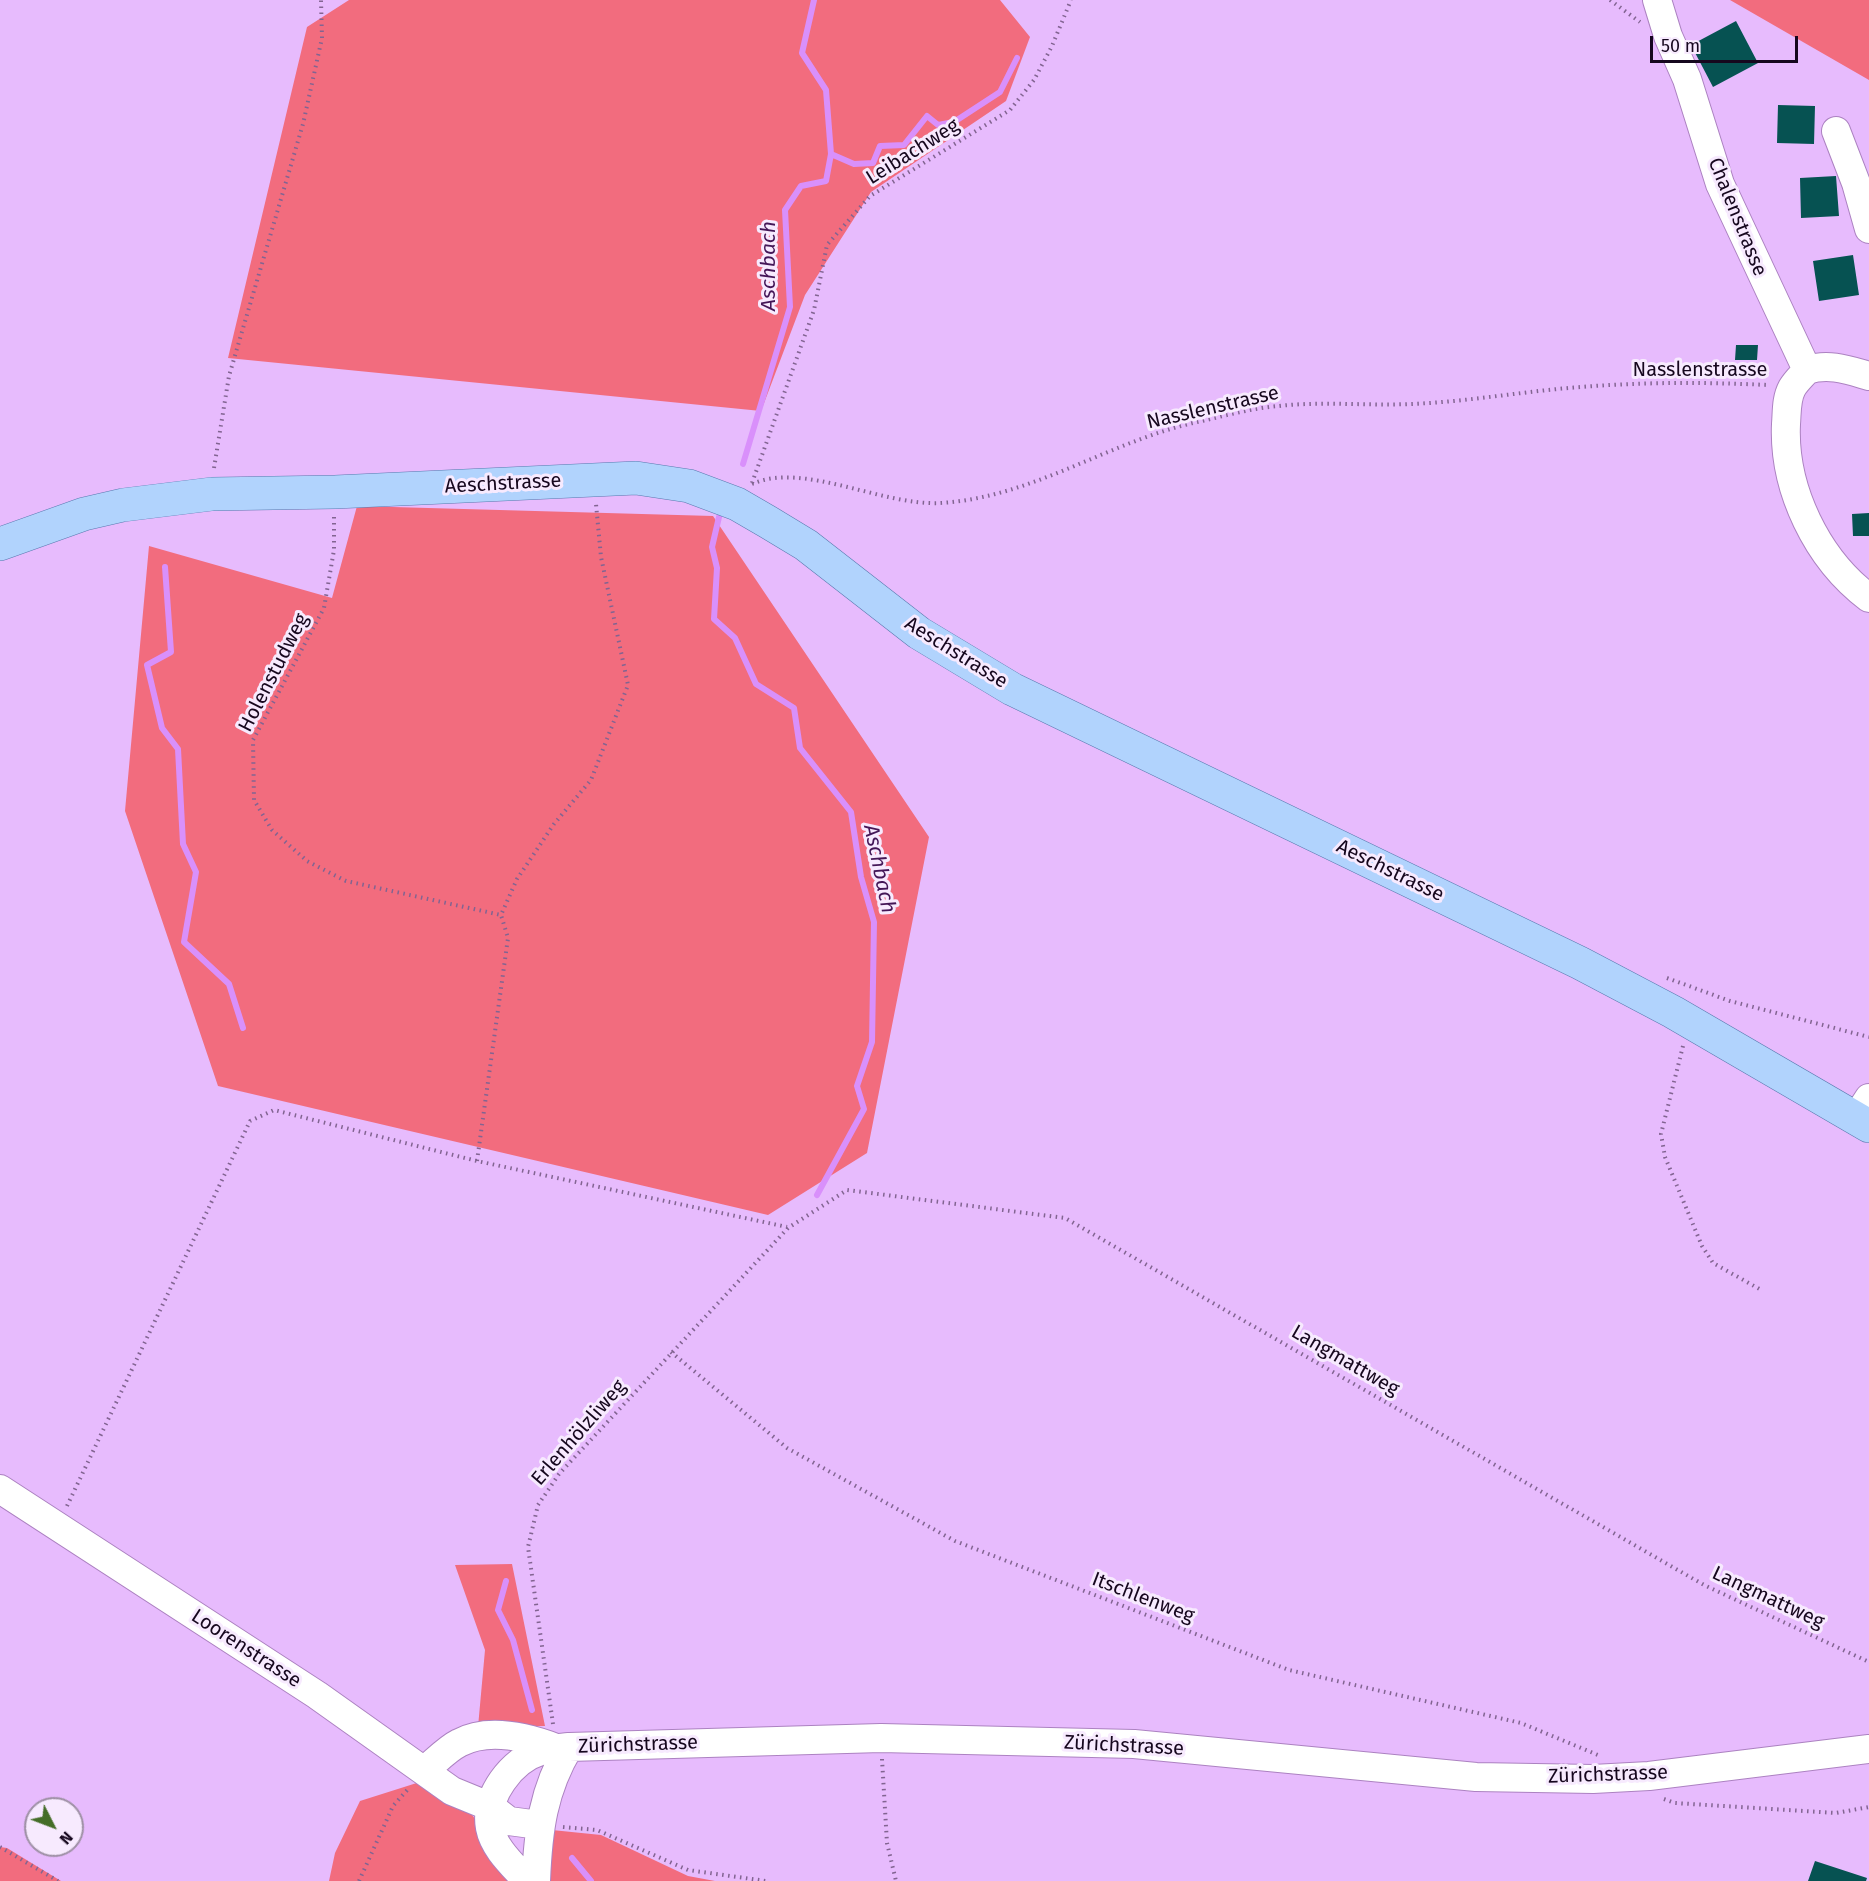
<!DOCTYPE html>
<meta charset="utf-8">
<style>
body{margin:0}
#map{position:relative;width:1869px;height:1881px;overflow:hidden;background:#e7bbfd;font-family:"Fira Sans",sans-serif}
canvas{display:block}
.north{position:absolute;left:24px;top:1797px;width:60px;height:60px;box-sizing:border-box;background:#f7eafe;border:2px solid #9d8fa4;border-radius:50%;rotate:132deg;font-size:16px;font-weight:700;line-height:24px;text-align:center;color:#16071e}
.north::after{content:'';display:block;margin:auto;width:21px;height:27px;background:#456d28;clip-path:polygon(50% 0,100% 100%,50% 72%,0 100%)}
.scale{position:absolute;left:1650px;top:36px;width:148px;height:27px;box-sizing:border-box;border:3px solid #16071e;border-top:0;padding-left:8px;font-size:18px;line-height:21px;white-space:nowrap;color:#16071e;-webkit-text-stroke:4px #f7eafe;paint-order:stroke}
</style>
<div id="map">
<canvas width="1869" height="1881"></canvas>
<div class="north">N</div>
<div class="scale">50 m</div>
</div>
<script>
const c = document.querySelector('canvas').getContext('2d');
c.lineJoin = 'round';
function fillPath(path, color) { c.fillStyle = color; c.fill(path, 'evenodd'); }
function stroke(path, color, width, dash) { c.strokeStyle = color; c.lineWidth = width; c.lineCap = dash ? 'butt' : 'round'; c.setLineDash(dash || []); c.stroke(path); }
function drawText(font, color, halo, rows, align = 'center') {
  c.font = font + ' "Fira Sans",sans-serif'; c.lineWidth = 6; c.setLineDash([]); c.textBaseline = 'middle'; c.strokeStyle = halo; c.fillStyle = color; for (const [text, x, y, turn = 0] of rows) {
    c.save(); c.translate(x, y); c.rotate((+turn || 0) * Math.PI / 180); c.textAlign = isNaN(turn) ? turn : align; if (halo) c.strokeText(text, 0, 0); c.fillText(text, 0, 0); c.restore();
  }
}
const forest = new Path2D(`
 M349,0H1000L1030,37L1006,101L871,192L805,295L761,411L228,358L307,27Z
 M1730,0H1869V80Z
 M357,506L713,516L929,837L867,1153L768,1215L218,1086L125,811L149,546L332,598Z
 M512,1564L545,1726L478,1727L485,1650L455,1565Z
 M423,1781L463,1803L522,1881H329L335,1853L360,1801Z
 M552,1830L601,1835L688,1876L715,1881H531Z
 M0,1847L7,1848L61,1881H0Z`);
const stream = new Path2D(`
 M831,154L854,164L873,163L880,146L904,145L927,116L938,125L954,122L1000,92L1017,58
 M743,464L790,307L785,210L801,186L826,181L831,154L826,90L802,53L814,0
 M719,517L712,547L717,568L714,619L735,638L756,684L794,708L800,748L851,812L861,877L874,922L872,1042L857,1086L864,1109L817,1195
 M165,567L171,652L147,665L162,728L178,749L183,844L196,872L184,942L229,984L243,1028
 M506,1581L498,1610L513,1640L532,1710
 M572,1858L591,1881`);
const building = new Path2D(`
 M1736,21L1758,63L1713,87L1691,45Z
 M1778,105L1815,106L1814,144L1777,143Z
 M1836,176L1839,216L1801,218L1800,178Z
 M1853,255L1859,295L1819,301L1813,261Z
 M1736,345H1758L1757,360H1735Z
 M1869,513V536H1853L1852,514Z
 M1815,1861L1867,1878L1866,1881H1808Z`);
const path = new Path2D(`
 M1610,0L1640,22
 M214,468L229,376L303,124L322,38L321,0
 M752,483L814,310L827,245L870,196L1010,110L1034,80L1052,46L1071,0
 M752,484C803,461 882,506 940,503C1030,498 1107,443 1193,423C1221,417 1251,408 1279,406C1323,401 1366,406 1410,404C1467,402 1524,391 1581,387C1643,382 1705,382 1768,385
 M334,517V550L324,608L253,740L254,800L272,830L307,861L346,881L501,915
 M1667,978L1730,1001L1869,1037
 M1683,1046L1661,1134L1665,1157L1702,1246L1713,1263L1763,1291
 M477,1161L508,938L501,915L517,879L554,824L591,780L628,685L601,557L596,504
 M671,1352L787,1448L955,1541L1289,1670L1521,1723L1598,1755
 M67,1506L250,1121L274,1110L477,1161L787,1227
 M553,1724L528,1547L538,1505L559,1474L788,1228L847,1190L1065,1218L1704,1585L1869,1662
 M882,1759L887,1843L896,1881
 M1664,1799L1675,1803L1836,1813L1869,1807
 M563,1827L597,1830L688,1870L766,1881
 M0,1847L58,1881
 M359,1881L393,1806L409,1788`);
const minor = new Path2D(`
 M1657,0L1668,36L1687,79L1720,184L1807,370
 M1836,131L1856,183L1869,229
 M1807,370C1802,376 1796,381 1792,388C1786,399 1787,412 1786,424C1783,489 1817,559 1869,598
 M1807,370C1829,363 1848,370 1869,376
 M1856,1118L1869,1098
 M0,1489L317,1695L452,1791L491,1807L509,1821L539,1825
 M425,1770C436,1761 447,1749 459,1743C489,1727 527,1737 556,1748
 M527,1881C514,1866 494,1849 490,1828C484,1796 512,1760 541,1751C550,1748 560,1748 569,1747L881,1738L1134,1744L1476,1777L1593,1779L1649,1776L1869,1749
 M536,1881C538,1831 543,1790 569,1747`);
const major = new Path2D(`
 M0,544L84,514L123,505L212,494L335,492L636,478L689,486L737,504L768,522L806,545L919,633L1012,689L1580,963L1673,1012L1869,1126`);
const streetNames = [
 ["Leibachweg",913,152,-32],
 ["Chalenstrasse",1737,217,68],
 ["Nasslenstrasse",1700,370],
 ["Nasslenstrasse",1213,408,-13],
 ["Aeschstrasse",503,484,-3],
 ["Aeschstrasse",956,653,32],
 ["Holenstudweg",274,673,-63],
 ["Aeschstrasse",1390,871,26],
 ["Langmattweg",1345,1361,30],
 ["Erlenhölzliweg",579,1433,-49],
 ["Itschlenweg",1143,1598,21],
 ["Langmattweg",1768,1598,25],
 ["Loorenstrasse",246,1649,33],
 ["Zürichstrasse",638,1745,-2],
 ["Zürichstrasse",1124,1746,3],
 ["Zürichstrasse",1608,1775,-2]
];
const waterNames = [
 ["Aschbach",769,266,-90],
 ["Aschbach",879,869,78]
];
fillPath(forest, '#f26c7e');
stroke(stream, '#d990fb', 6);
fillPath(building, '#065252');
stroke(minor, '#ac82c1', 30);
stroke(major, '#5979ae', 34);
stroke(path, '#826491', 4, [1.5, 4.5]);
stroke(minor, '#fff', 28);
stroke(major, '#b1d3fd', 33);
drawText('20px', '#16071e', '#f7eafe', streetNames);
drawText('italic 21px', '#441657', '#f7eafe', waterNames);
</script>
